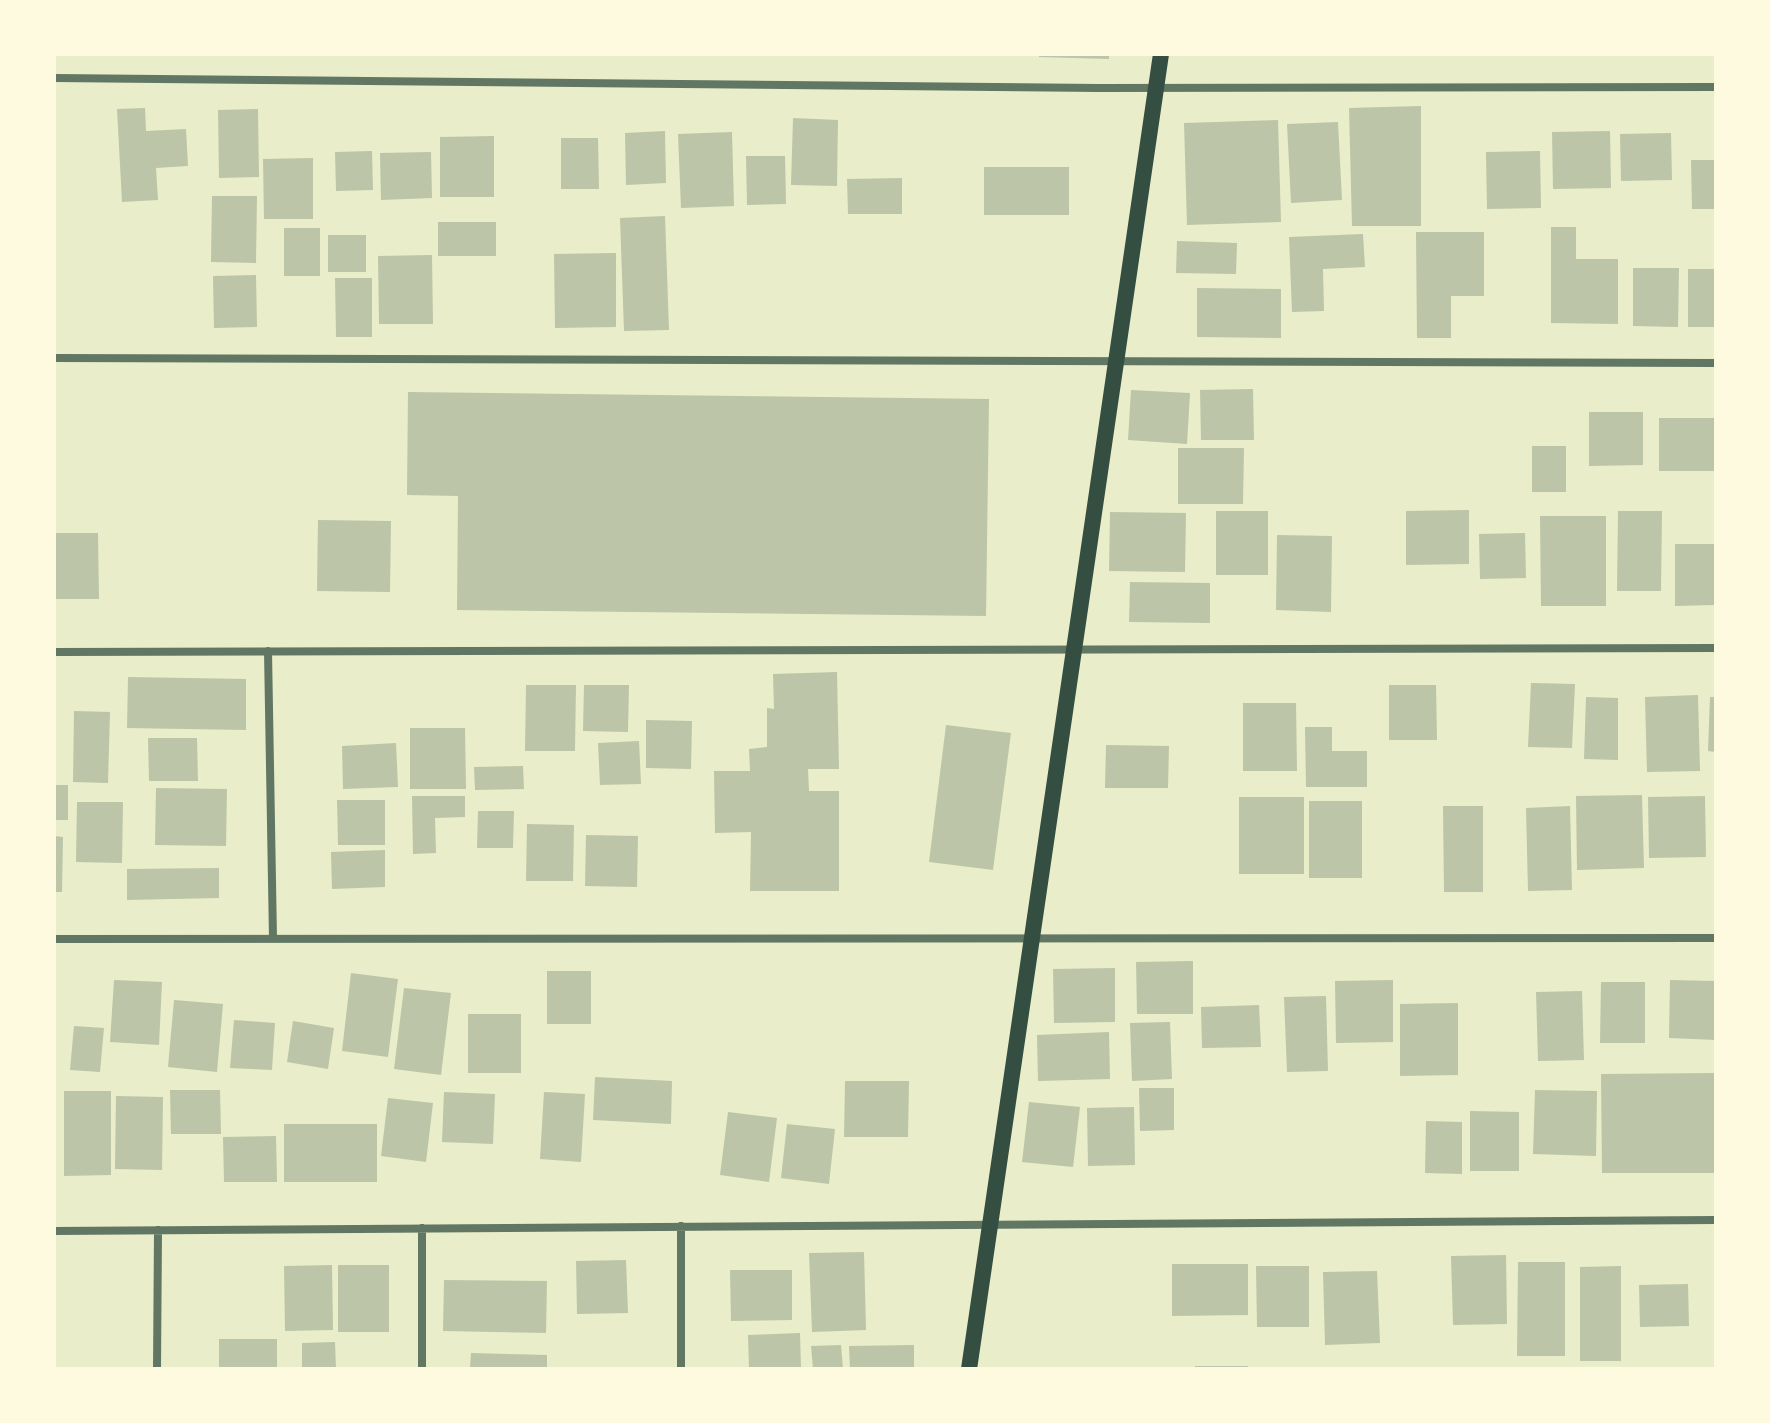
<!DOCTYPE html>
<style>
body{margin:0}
#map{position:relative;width:1770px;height:1423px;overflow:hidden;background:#e9edc9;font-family:"Playfair Display",serif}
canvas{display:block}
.frame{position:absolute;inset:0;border:56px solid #fefae0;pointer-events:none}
</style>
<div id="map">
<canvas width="1770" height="1423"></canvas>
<div class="frame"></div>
</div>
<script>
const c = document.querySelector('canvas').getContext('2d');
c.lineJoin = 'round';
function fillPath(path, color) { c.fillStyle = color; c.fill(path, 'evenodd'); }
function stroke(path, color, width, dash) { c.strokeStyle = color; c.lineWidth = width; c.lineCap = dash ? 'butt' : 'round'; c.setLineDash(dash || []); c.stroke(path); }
const building = new Path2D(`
 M1039,54H1109V59L1039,57Z
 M1421,106V226H1352L1349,108Z
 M145,108L146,131L186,129L188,166L156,168L158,200L122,202L117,109Z
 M258,109L259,177L219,178L218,110Z
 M793,118L838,120L837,186L791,185Z
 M1278,120L1281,222L1187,225L1184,123Z
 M1338,122L1342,200L1291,203L1287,124Z
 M665,131L666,183L626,185L625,133Z
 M1610,131L1611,188L1553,189L1552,132Z
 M732,132L734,206L681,208L678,134Z
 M1671,133L1672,180L1621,181L1620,134Z
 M494,136V197H440V137Z
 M561,138H598L599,189H561Z
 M372,151L373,190L336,191L335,152Z
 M1540,151L1541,208L1487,209L1486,152Z
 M431,152L432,198L381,200L380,153Z
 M746,156H785L786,204L747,205Z
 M313,158V219H264L263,159Z
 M1691,160H1716V209H1692Z
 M984,167H1069V215H984Z
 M902,178V214H848L847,179Z
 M212,196H257L256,263L211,262Z
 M665,216L669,330L624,331L620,218Z
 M438,222H496V256H438Z
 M1551,227H1576V259H1618V324L1551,323Z
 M284,228H320V276H284Z
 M1416,232H1484V296H1451V338H1417Z
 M1363,234L1365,267L1323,269L1324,311L1292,312L1289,237Z
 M328,235H366V272H328Z
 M1177,241L1237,243L1236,274L1176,273Z
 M616,253V327L555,328L554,254Z
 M432,255L433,324H379L378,256Z
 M1633,268H1679L1678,327L1633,326Z
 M1688,269H1716V327H1688Z
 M256,275L257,327L214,328L213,276Z
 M335,278H372V337H336Z
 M1197,288L1281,289V338L1197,337Z
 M1253,389L1254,440H1201L1200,390Z
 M1131,390L1190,393L1187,444L1128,440Z
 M408,392L989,399L986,616L457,610L458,496L407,495Z
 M1589,412H1643V465L1589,466Z
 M1659,418H1716V471H1659Z
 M1532,446H1566V492H1532Z
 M1178,448H1244L1243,504H1178Z
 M1469,510V564L1406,565V511Z
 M1216,511H1268V575H1216Z
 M1618,511H1662L1661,591H1617Z
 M1110,512L1186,513L1185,572L1109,571Z
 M1540,516H1606V606H1541Z
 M318,520L391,521L390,592L317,591Z
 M54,533H98L99,599H54Z
 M1525,533L1526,578L1480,579L1479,534Z
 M1277,535L1332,536L1331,612L1276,610Z
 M1675,544H1715V605L1675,606Z
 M1130,582L1210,583V623L1129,622Z
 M837,672L839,769H808L809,791H839V891H750L751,832L715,833L714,771H750L749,749L767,747V708L774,709L773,674Z
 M128,677L246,679V730L127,728Z
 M1531,683L1575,684L1572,748L1528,747Z
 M526,685H576L575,751H525Z
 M584,685H629L628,732L583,731Z
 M1389,685H1436L1437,740H1389Z
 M1698,695L1700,771L1647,772L1645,697Z
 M1586,697L1618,698V760L1584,759Z
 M1710,697H1716V752L1708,751Z
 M1243,703H1296L1297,771H1243Z
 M74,711L110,712L108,783L73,782Z
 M646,720L692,721L691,769L646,768Z
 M946,725L1011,733L993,870L929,862Z
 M1305,727H1332V751H1367V787H1306Z
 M410,728H465L466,789H410Z
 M148,738H197L198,781H149Z
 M639,741L641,784L600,785L598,743Z
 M396,743L398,787L343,789L342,746Z
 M1106,745L1169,746L1168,788H1105Z
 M523,766L524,789L475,790L474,767Z
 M54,785H68V820H54Z
 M156,788L227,789L226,846L155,845Z
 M1642,795L1644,868L1577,870L1576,796Z
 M412,796H465V817L435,818L436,853L413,854Z
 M1705,796L1706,857L1649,858L1648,797Z
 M1239,797H1304V874H1239Z
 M337,800H385V845H338Z
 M1309,801H1362V878H1309Z
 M77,802H123L122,863L76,862Z
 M1443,806H1483V892H1444Z
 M1570,806L1572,890L1528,891L1526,808Z
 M478,811H514L513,848H477Z
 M527,824L574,825L573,881H526Z
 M586,835L638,836L637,887L585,886Z
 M54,836L63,837L62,892H54Z
 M385,850V887L332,889L331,852Z
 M219,868V898L127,900V869Z
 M1193,961V1014H1137L1136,962Z
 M1115,968V1022L1054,1023L1053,969Z
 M547,971H591V1024H547Z
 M351,973L398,979L388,1057L342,1051Z
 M114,980L162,982L159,1045L110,1042Z
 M1393,980V1042L1336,1043L1335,981Z
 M1670,980L1716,981V1040L1669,1038Z
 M1601,982H1645V1043H1600Z
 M404,988L451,993L441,1075L394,1069Z
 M1582,991L1584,1060L1538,1061L1536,992Z
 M1326,996L1328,1071L1287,1072L1284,997Z
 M174,1000L223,1004L217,1072L168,1067Z
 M1458,1003V1075L1400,1076V1004Z
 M1259,1005L1261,1047L1202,1048L1201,1007Z
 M468,1014H521V1073H468Z
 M234,1020L275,1023L272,1070L230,1068Z
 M293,1021L334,1028L328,1069L287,1062Z
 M1170,1022L1172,1079L1132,1081L1130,1023Z
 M74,1026L104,1028L100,1072L70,1070Z
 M1109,1032L1110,1079L1038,1081L1037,1035Z
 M1716,1073V1173H1602L1601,1074Z
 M595,1077L672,1081L671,1124L593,1120Z
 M845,1081H909L908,1137H844Z
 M1139,1088H1174V1130L1140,1131Z
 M170,1090H220L221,1134H171Z
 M1535,1090L1597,1091L1596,1156L1533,1154Z
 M64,1091H111V1175L64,1176Z
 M444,1092L495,1094L493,1144L442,1142Z
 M544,1092L585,1094L581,1162L540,1159Z
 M116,1096L163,1097L162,1170L115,1169Z
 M388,1098L433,1103L426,1162L381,1156Z
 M1029,1102L1080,1107L1073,1167L1022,1162Z
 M1134,1107L1135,1165L1088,1166L1087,1108Z
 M1470,1111L1519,1112V1171H1470Z
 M728,1112L777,1118L769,1182L720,1175Z
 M1426,1121L1462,1122V1174L1425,1173Z
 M284,1124H377V1182H284Z
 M787,1124L835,1129L829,1184L781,1178Z
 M276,1136L277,1182H224L223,1137Z
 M864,1252L866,1330L812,1332L809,1253Z
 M1506,1255L1507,1324L1453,1325L1451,1256Z
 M626,1260L628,1313L577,1314L576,1261Z
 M1518,1262H1565V1356H1517Z
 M1172,1264H1248V1315L1172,1316Z
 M332,1265L333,1330L285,1331L284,1266Z
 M338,1265H389V1332H338Z
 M1256,1266H1309V1327H1257Z
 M1621,1266V1361H1580V1267Z
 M730,1270H792V1320L731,1321Z
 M1377,1271L1380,1343L1325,1345L1323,1272Z
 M444,1280L547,1281L546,1333L443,1331Z
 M1688,1284L1689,1326L1640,1327L1639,1285Z
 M800,1333L801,1369H749L748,1335Z
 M219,1339H277V1369H219Z
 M335,1342L336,1369H302V1343Z
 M841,1345L843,1369H813L811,1346Z
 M914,1345V1369H850L849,1346Z
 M471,1353L547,1355V1369H470Z
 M1195,1366H1248V1369H1195Z`);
const minor = new Path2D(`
 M54,78L1099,88L1716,87
 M54,358L1716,363
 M268,651L273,939
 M54,652L1716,648
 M54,939L1716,938
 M681,1226V1369
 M422,1228V1369
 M54,1231L1716,1220
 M157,1369L158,1230`);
const secondary = new Path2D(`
 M969,1369L1161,54`);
fillPath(building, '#bcc5a7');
stroke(minor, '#617663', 8);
stroke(secondary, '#344e41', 16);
</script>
